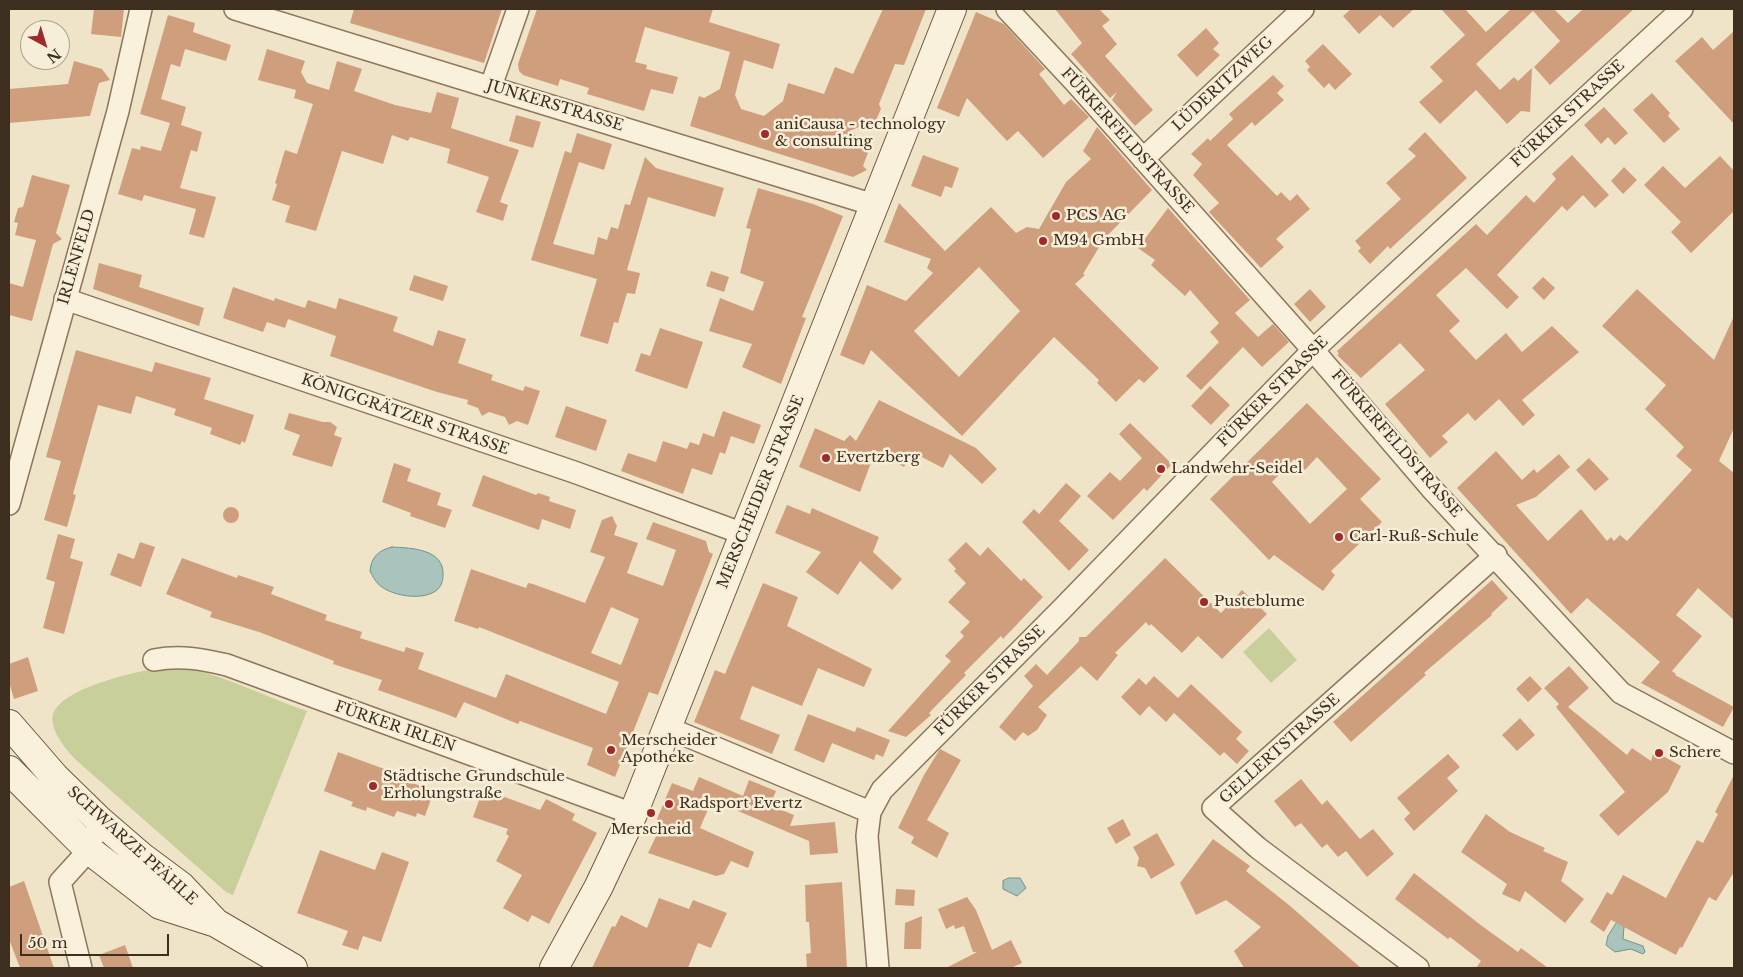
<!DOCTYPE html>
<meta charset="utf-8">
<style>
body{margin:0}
#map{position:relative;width:1743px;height:977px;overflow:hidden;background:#f0e4c8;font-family:"Libre Baskerville",serif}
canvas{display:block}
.frame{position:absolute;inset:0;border:10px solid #3d2e20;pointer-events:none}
.north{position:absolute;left:20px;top:20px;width:50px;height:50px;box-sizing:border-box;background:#f7eed8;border:1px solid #ada18e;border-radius:50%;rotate:141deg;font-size:14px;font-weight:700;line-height:20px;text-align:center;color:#3d2e20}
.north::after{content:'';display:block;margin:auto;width:18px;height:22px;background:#9e2a2b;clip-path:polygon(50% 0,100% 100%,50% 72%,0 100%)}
.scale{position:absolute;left:20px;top:934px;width:149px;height:22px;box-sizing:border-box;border:2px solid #3d2e20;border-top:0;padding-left:6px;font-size:15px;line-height:18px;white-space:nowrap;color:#3d2e20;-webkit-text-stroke:4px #f7eed8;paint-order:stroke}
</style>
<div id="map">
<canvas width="1743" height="977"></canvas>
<div class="frame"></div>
<div class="north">N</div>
<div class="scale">50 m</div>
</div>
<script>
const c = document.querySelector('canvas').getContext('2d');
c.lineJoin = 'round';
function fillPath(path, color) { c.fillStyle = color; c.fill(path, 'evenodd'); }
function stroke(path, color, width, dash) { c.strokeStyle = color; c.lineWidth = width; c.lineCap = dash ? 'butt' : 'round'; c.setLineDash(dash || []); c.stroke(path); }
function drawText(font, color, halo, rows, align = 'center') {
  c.font = font + ' "Libre Baskerville",serif'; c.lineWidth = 5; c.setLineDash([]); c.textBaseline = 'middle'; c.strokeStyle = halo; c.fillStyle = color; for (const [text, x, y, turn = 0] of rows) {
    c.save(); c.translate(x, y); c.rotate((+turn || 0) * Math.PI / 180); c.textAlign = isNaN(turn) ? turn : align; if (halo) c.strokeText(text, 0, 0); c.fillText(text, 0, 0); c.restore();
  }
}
const green = new Path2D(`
 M1269,628L1297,660L1271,683L1243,652Z
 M173,666C220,672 262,696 307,711L233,895L226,892L76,760C66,750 45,725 55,710C70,685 145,669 173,666Z`);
const water = new Path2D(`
 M392,547C412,548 445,549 443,576C443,582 440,589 434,592C421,600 394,596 382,587C376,583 373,577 370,571C371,557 379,550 392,547Z
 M1009,878H1020L1026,888L1017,896L1003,889V881Z
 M1619,919L1624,927L1623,939L1643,946L1645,952L1643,954L1631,949L1615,952L1606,945L1608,936Z`);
const building = new Path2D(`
 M94,9H124L121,37L91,34Z
 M354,9H502L484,63L350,23Z
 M537,9H713L709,22L780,44L773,69L744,60L735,95L741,109L764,116L783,101L788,83L824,94L835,67L853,74L883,9H926L904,65L895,64L879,104L881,109L876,120L847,132L872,142L863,166L867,170L853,177L690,126L699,96L704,98L720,89L730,52L645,27L635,62L647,65L646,69L678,77L673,94L651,89L644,111L587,94L589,88L560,79L558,86L523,75L519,71L518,64Z
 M1055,9H1099L1110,20L1102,26L1117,44L1105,56L1153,110L1135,126L1112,100L1117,92L1110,98L1071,54L1082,43Z
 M1351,9H1414L1393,28L1380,15L1359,34L1343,16Z
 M1441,9H1465L1486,32L1511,9H1554L1568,23L1583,9H1634L1550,85L1534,67L1560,41L1533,11L1476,64L1500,90L1514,77L1518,81L1532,68L1530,112L1521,111L1507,124L1476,90L1440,124L1419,102L1443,81L1430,67L1465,35Z
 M976,12L1004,24L1045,69L1039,74L1064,105L1071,99L1089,117L1043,158L1018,131L1007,141L967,98L959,117L937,108Z
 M168,15L195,23L193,32L231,45L226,61L185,49L180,67L171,64L161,99L186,107L181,125L202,132L197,152L191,150L180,188L216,197L204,238L189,234L196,209L144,195L142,201L118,194L132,148L140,150L141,146L161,151L170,123L140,114Z
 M1206,28L1219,43L1213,49L1220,55L1197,77L1177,55Z
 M1734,31V124L1675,61L1702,37L1713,50Z
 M1323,44L1352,74L1335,90L1329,83L1324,88L1307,70L1310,67L1305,61Z
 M267,49L305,61L301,72L307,83L329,90L337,61L362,69L354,91L395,105L431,113L437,92L459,98L451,128L519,150L500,202L508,205L503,221L476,212L489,177L447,163L450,149L410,137L408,141L392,135L383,164L342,151L316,231L285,222L290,206L272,200L277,184L275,183L285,150L297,154L313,104L294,98L296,90L258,80Z
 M74,61L102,69L110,80L99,83L90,116L9,123V89L68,84Z
 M1273,75L1284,86L1277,93L1284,100L1255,126L1252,122L1227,145L1277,196L1281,192L1290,201L1297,194L1310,209L1276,239L1284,247L1261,268L1209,212L1219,203L1193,175L1202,164L1191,154L1208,138L1210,141L1233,119L1229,114Z
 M1652,93L1670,113L1668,116L1680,129L1664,143L1633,110Z
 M1604,107L1628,133L1615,145L1608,137L1601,144L1584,125Z
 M516,115L541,122L533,148L509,141Z
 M1097,127L1152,190L1104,239L1083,274L1085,275L1075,284L1159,368L1144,383L1139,379L1116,402L1097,383L1099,380L1054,337L962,436L871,350L864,365L840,355L867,285L906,301L933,273L927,268L931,259L884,242L899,203L945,251L991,207L1016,233L1027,227L1039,229L1066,182L1091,159L1083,151ZM979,267L1020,311L959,377L914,331Z
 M1425,132L1467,178L1390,249L1388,246L1370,264L1358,251L1361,248L1355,241L1401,199L1386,183L1416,156L1408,149Z
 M577,133L612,144L604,170L579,162L553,244L594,255L598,237L607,240L611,227L618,229L625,204L630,205L645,157L656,168L724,188L715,217L648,197L627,270L640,273L635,294L627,293L618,323L614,322L608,344L580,336L597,279L531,260L565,151L571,153Z
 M923,155L959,168L952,188L945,186L941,197L911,186Z
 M1572,155L1609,195L1595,208L1583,195L1567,211L1562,206L1497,275L1519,297L1507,309L1466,268L1436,295L1460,321L1449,331L1476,360L1506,333L1522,352L1552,326L1579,352L1522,400L1535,415L1523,426L1499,399L1475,421L1468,413L1442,436L1448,442L1430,458L1385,404L1425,370L1400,343L1361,378L1337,355L1339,354L1337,351L1476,224L1487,235L1526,195L1534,203L1556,179L1552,174Z
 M1720,156L1734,171V211L1691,253L1671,232L1681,222L1644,185L1663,166L1685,188Z
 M1624,167L1637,180L1623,194L1611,181Z
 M32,175L70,185L56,233L62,239L53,244L32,321L9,315V283L23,287L36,240L15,235L18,223L14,222L18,208L23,207Z
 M758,188L813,204L843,216L802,317L806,318L781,384L742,367L752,344L709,331L720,298L753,311L764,282L740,273L751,229L746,228Z
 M1168,208L1250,300L1235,313L1258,337L1273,324L1289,342L1262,367L1243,347L1201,390L1186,376L1219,342L1210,332L1219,323L1190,290L1185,296L1151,265L1155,260L1138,248Z
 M99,263L142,275L139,287L204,308L199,326L93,289Z
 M711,271L729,277L724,292L706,286Z
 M414,275L448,286L443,301L409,290Z
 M1543,277L1555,288L1544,300L1532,288Z
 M233,287L274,301L275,298L305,308L308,300L336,309L339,298L398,317L393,331L433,346L438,330L466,339L458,363L493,375L491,380L523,391L525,386L540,391L528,425L517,421L509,425L505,417L489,412L482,416L478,408L467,404L468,400L437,392L330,356L336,336L288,319L285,328L267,322L263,332L223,318Z
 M1310,289L1326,307L1310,322L1294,304Z
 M1637,289L1714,360L1734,316V428L1719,461L1734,473V620L1698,588L1676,615L1702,636L1672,671L1676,674L1675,675L1734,707L1723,727L1641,683L1660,662L1587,598L1571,614L1457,488L1496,451L1522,480L1534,469L1537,473L1559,454L1570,467L1536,497L1516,505L1548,541L1581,509L1607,541L1611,537L1614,541L1620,535L1627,541L1692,470L1676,456L1684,447L1645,409L1666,385L1602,326Z
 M660,328L703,342L687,389L635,371L641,353L650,356Z
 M76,350L152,372L155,362L211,378L204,399L254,415L245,443L242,441L240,445L210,434L212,428L174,415L176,409L136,396L131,414L98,405L73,494L76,495L67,527L44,520L61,461L46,457Z
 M1210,386L1230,405L1211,425L1191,406Z
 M879,400L976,448L997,469L982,484L950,454L943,468L912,452L904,467L875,452L860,492L799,467L815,428L844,441L850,435L856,441Z
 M1307,403L1381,479L1360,499L1382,522L1331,571L1335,575L1323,591L1274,555L1269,560L1210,499ZM1317,457L1347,489L1310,524L1272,482L1294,459L1305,470Z
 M566,406L607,420L596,451L555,437Z
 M723,411L761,425L754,444L731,436L725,454L720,452L712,475L692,468L683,494L621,471L628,453L656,462L663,441L687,449L690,442L699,445L703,433L714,437Z
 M289,413L323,422H330L337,427L334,435L342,438L332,467L292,455L300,435L284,429Z
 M1130,423L1172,464L1147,491L1144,488L1113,520L1087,496L1110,472L1120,481L1142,458L1119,434Z
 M1589,458L1609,479L1595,491L1576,470Z
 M394,463L411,469L407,481L441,493L437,505L452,510L445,528L410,516L411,513L382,502Z
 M483,475L536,495L538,493L550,497L549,501L576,510L570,529L542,519L539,530L472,506Z
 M1066,483L1081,496L1059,521L1089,550L1069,571L1022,522L1034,509L1039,514Z
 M787,505L810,514L812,508L879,537L873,552L902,579L892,590L860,561L838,595L806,572L821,552L775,533Z
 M223 515a8 8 0 1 1 16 0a8 8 0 1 1-16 0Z
 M612,516L617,526L614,535L638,543L627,573L663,586L676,550L646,539L653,522L706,541L709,552L713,554L658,695L649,692L615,777L587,765L593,748L520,721L518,724L464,702L456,718L446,714L378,690L382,680L333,664L334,661L259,632L210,617L212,612L166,594L182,558L237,578L238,575L274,587L271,594L327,615L325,620L362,632L360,638L404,652L406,647L424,653L418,669L496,698L506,674L606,714L619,682L479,627L478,629L454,621L471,569L526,588L528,583L533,584L585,603L605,557L590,552L602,520ZM611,607L639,619L621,665L591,653Z
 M58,534L75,539L70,558L83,562L64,634L43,628L55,582L46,579Z
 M140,542L155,547L141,587L110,575L118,553L134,559Z
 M966,542L980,556L988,547L1021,581L1024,578L1043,597L1003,639L1001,636L964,673L966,675L929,713L931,715L906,737L888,731L951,661L945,656L964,636L960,632L970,622L948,602L966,583L954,571L956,569L948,560Z
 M1165,558L1221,613L1242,590L1267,614L1222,659L1198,636L1182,653L1151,624L1149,626L1146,622L1115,653L1118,655L1097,681L1081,666L1038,707L1047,715L1037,730L1028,736L1023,732L1015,741L999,727L1033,686L1024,676L1036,664L1047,675L1079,641V637H1086Z
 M1492,580L1508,598L1491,614L1492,615L1424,673L1426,675L1351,742L1333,722Z
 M763,583L798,597L787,626L872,669L864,687L818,668L802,706L752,686L740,719L780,735L772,754L694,722L715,670L725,674Z
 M28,657L38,691L14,699L9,682V664Z
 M1569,666L1589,688L1568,707L1627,755L1632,748L1651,761L1654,751L1681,766L1668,792L1618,836L1599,815L1625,792L1556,707L1559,704L1544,688Z
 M1154,676L1178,698L1191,684L1242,732L1236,739L1249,751L1237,764L1224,752L1220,756L1174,713L1166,722L1149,706L1140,716L1121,697L1139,678L1146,685Z
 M1530,676L1542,689L1528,702L1516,689Z
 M808,714L855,732L857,727L890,740L883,757L876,754L874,760L832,743L824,763L794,750Z
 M1520,718L1535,735L1517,751L1502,735Z
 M940,749L961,760L927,820L949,833L937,858L911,843L914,837L898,828L924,775Z
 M338,752L409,778L407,781L434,791L425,816L417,813L416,817L397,811L394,817L367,807L366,811L351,806L353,802L324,791Z
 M1448,754L1460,767L1447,778L1458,791L1414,831L1404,819L1410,813L1397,798Z
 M1734,775V872L1716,901L1709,897L1682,948L1680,947L1676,955L1611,920L1604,932L1590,922L1607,892L1612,895L1623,875L1666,898L1697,840L1703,843L1718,814L1715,812Z
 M699,777L743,796L749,780L776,791L770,805L794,815L790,826L835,822L838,853L810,855L809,841L712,800L700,828L754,852L748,868L731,861L724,874L716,876L648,853L660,828L655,824L672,783L693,791Z
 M1301,779L1322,805L1327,800L1360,839L1373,829L1394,854L1367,877L1346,851L1338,857L1327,844L1322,848L1301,823L1295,827L1274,801Z
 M483,789L540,810L546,799L575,814L572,820L597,833L549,924L532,915L528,922L503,908L522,875L496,861L509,836L506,834L508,829L473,817Z
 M1486,814L1510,832L1545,848L1543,851L1568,862L1561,881L1584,899L1565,923L1525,891L1520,902L1502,894L1507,884L1461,852Z
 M1123,819L1131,835L1116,844L1107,828Z
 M1157,833L1175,865L1151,879L1145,868L1137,866L1139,858L1133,847Z
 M1213,839L1250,866L1246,871L1289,905L1361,968H1244L1234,951L1261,927L1226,900L1196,915L1180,883Z
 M320,850L375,870L382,852L409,862L381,942L363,936L358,950L342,945L348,931L297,913Z
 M1414,873L1482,926L1518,952L1521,948L1548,968H1476L1481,961L1450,937L1448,939L1395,899Z
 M24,881L54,968H20L9,939V887Z
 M842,882L847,968H807L806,954L811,953L809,922H806L805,885Z
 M896,889L915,890L914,906L895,905Z
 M967,897L976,910L992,950L1011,940L1022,963L1011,968H946L977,952H973L964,926L955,929L954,925L946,929L938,909Z
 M659,898L689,909L693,900L727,913L711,948L698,943L688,968H592L612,926L615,927L621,915L647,928Z
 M922,916L921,949H904L905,923Z
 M125,945L133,968H104L99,955Z`);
const minor = new Path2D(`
 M235,9L874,205
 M1007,9L1075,82L1313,350L1431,488L1621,693L1734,753
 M491,86L518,9
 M1143,159L1303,9
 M65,299L574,472L744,534
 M9,504L118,111L141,9
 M154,660C180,655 202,659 227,665L633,814
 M668,728L870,812
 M81,968L60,882L89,850L93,836
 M878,968L867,836L870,812L882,790L1062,609L1313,350L1682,9
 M1418,968L1258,848L1213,808L1496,555`);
const secondary = new Path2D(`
 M9,724L55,777L98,819L142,857L181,886L215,922
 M9,770L89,850L160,905L216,923L293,968
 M554,968L598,888L633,814L952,9`);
const markers = [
 [765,134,5,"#9e2a2b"],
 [1056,216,5,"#9e2a2b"],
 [1043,241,5,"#9e2a2b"],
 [826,458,5,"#9e2a2b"],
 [1161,469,5,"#9e2a2b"],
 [1339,537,5,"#9e2a2b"],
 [1204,602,5,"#9e2a2b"],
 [611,750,5,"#9e2a2b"],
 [1659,753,5,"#9e2a2b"],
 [373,786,5,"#9e2a2b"],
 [669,804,5,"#9e2a2b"],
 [651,813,5,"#9e2a2b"]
];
const streetNames = [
 ["LÜDERITZWEG",1223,84,-43],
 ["JUNKERSTRASSE",555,106,17],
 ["FÜRKER STRASSE",1568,114,-43],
 ["FÜRKERFELDSTRASSE",1127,141,48],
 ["IRLENFELD",77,257,-74],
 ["FÜRKER STRASSE",1273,392,-45],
 ["KÖNIGGRÄTZER STRASSE",405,415,19],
 ["FÜRKERFELDSTRASSE",1396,444,49],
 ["MERSCHEIDER STRASSE",761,492,-68],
 ["FÜRKER STRASSE",990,681,-45],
 ["FÜRKER IRLEN",395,727,19],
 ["GELLERTSTRASSE",1280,749,-42],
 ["SCHWARZE PFÄHLE",132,846,42]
];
const poiNames = [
 ["aniCausa - technology",775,125],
 ["& consulting",775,142],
 ["PCS AG",1066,216],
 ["M94 GmbH",1053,241],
 ["Evertzberg",836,458],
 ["Landwehr-Seidel",1171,469],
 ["Carl-Ruß-Schule",1349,537],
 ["Pusteblume",1214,602],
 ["Merscheider",621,741],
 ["Apotheke",621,758],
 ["Schere",1669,753],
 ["Städtische Grundschule",383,777],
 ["Erholungstraße",383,794],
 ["Radsport Evertz",679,804],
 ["Merscheid",651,830,"center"]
];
fillPath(green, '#c9cf9b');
fillPath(water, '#a9c4bc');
stroke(water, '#6f938a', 1);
fillPath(building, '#cf9f7d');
stroke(minor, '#8d765c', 24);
stroke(secondary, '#6f573f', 30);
stroke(minor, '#faf1dc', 21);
stroke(secondary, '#faf1dc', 28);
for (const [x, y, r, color] of markers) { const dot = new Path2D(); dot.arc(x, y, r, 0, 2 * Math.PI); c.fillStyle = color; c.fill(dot); stroke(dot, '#f7eed8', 2); }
drawText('15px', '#3d2e20', '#f7eed8', streetNames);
drawText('15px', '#3d2e20', '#f7eed8', poiNames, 'left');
</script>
